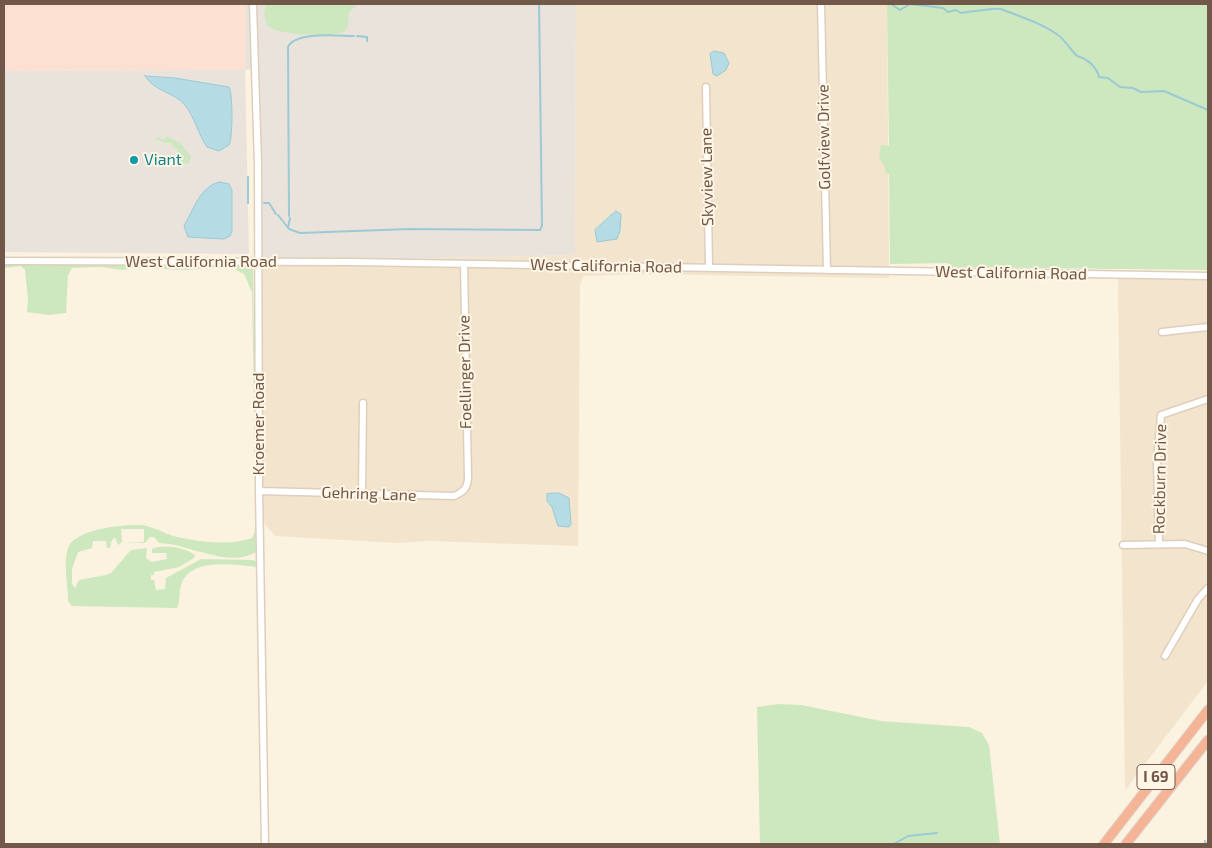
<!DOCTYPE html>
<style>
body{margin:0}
#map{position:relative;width:1212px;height:848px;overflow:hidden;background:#fbf2df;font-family:"Exo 2",sans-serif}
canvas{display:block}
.frame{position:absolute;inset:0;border:5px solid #715848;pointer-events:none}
</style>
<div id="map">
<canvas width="1212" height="848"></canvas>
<div class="frame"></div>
</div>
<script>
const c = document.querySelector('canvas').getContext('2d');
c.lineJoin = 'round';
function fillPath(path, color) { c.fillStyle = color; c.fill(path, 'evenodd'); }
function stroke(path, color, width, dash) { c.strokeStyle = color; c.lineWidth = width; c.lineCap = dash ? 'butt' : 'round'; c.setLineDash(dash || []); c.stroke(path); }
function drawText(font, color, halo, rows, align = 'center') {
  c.font = font + ' "Exo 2",sans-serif'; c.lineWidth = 4; c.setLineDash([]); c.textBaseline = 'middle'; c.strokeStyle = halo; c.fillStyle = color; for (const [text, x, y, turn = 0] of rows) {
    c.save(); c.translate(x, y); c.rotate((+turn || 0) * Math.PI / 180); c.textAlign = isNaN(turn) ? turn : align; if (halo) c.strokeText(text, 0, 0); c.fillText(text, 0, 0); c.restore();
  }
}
const residential = new Path2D(`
 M576,4H887L889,278L638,274L583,276L580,285L578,546L428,541L397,543L275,536L259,517L258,262L575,255Z
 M1118,276L1208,279V681L1125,790Z`);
const commercial = new Path2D(`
 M4,4H245V70L4,71Z`);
const industrial = new Path2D(`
 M245,4H576L575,255L258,262L253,69L245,70L249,254L4,252V71L245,70Z`);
const green = new Path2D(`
 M266,4H358L349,12L348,26L344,32C331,37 276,36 267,25L264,14Z
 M887,4H1208V270L949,267L948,263L890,264L889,174L885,172V167L879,158L881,145L889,146Z
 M166,136L180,143L191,156L189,163L180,165L179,156L176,154L178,149L173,147L172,143H165L155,139L157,137L164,140Z
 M4,264L242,265L253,268L257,551C231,570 187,543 159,543L154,537H150L145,543H125L144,542V529H121L122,542L118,545L115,537L111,542L110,548H107L106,541H93L92,548L78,552L72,569V584L75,588L79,580L106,575L111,573L131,550L147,548L146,558L152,562L167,559L166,553H152V549C166,544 182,547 195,555L194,558L179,567L154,572V575H151V580H154L156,590L165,589L166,578L201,559L253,560L257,562L258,567C236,565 194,557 182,582C178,591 181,601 177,608L72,606L68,601C68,585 63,563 68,548C74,529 123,524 141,525C153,526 165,534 177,537C199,542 231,546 252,538L255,531L256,516L252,292L244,274L230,267L186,270L134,268L122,270L101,267L72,268L68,275L66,313L49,315L27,312L28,300L25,270L21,266L4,268Z
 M779,704L801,705L881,721L969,727L982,733L989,745L1000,844H760L757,707Z`);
const water = new Path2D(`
 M714,51L724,53L729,63L726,70L717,76L713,74L710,54Z
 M145,76L175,78L229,87C233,95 233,137 229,145L219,151L207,147C198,134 195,118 185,105C174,92 155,92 145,76Z
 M220,182L229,184L232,190V231L230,236L224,239L188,237L184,226C193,210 201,185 220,182Z
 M616,211L621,214L620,231L617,239L597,242L595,230Z
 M559,493L569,498L571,524L569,527L558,526L552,507L547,501V494Z`);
const stream = new Path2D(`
 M891,4L900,10L910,4L943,8L948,12L956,10L961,13C966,12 998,8 1001,9C1021,17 1041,23 1058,35C1065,40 1070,49 1076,55C1079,58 1083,57 1086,60C1092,63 1098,71 1099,77L1108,78L1120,87L1133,88L1141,92L1164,91L1208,110
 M357,36L367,37V41
 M248,203V177
 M264,203H269L276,214
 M278,215L289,229L300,233L410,229L540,230L542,226L539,4
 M289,216L288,47C296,31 338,36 354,36
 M288,228L290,218
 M1205,841L1206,844
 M894,844L908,836L937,833`);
const minor = new Path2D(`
 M253,4L258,165L259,491L265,844
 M821,4L827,270
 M706,87L709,268
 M4,261L352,262L1208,276
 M1162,332L1208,327
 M259,491L454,496C463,492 467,489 468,479L464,264
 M362,494L363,403
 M1159,544L1157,460L1161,415L1208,399
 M1123,545L1185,544L1208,551
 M1165,656L1198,599L1208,588`);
const highway = new Path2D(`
 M1104,844L1208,710
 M1126,844L1208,740`);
const markers = [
 [134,160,5,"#0f9aa8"]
];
const shields = [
 [1156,777,38]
];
const shieldNames = [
 ["I 69",1156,777]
];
const streetNames = [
 ["Golfview Drive",824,137,-91],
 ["Skyview Lane",707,177,-91],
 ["West California Road",201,262],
 ["West California Road",606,266,1],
 ["West California Road",1011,273,1],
 ["Foellinger Drive",465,372,-91],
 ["Kroemer Road",259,424,-90],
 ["Rockburn Drive",1160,479,-89],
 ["Gehring Lane",369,494,2]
];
const cultureNames = [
 ["Viant",144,160]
];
fillPath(residential, '#f3e4ce');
fillPath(commercial, '#fce1d3');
fillPath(industrial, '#eae3db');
fillPath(green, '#cde8bf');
fillPath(water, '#b5dbe4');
stroke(water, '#9bcad5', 1);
stroke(stream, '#9bcad5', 2);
stroke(minor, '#dfcebc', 9);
stroke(highway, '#ddd7d3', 11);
stroke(minor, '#fff', 6);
stroke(highway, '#f5b496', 9);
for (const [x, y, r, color] of markers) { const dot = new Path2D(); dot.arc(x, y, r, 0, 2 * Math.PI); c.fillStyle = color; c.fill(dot); stroke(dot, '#fff6e5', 2); }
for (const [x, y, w] of shields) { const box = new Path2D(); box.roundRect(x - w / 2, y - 12.5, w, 25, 4); c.fillStyle = '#fff6e5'; c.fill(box); stroke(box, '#715848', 1); }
drawText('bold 15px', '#715848', null, shieldNames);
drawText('16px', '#715848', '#fff6e5', streetNames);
drawText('16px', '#0d838f', '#fff6e5', cultureNames, 'left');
</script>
